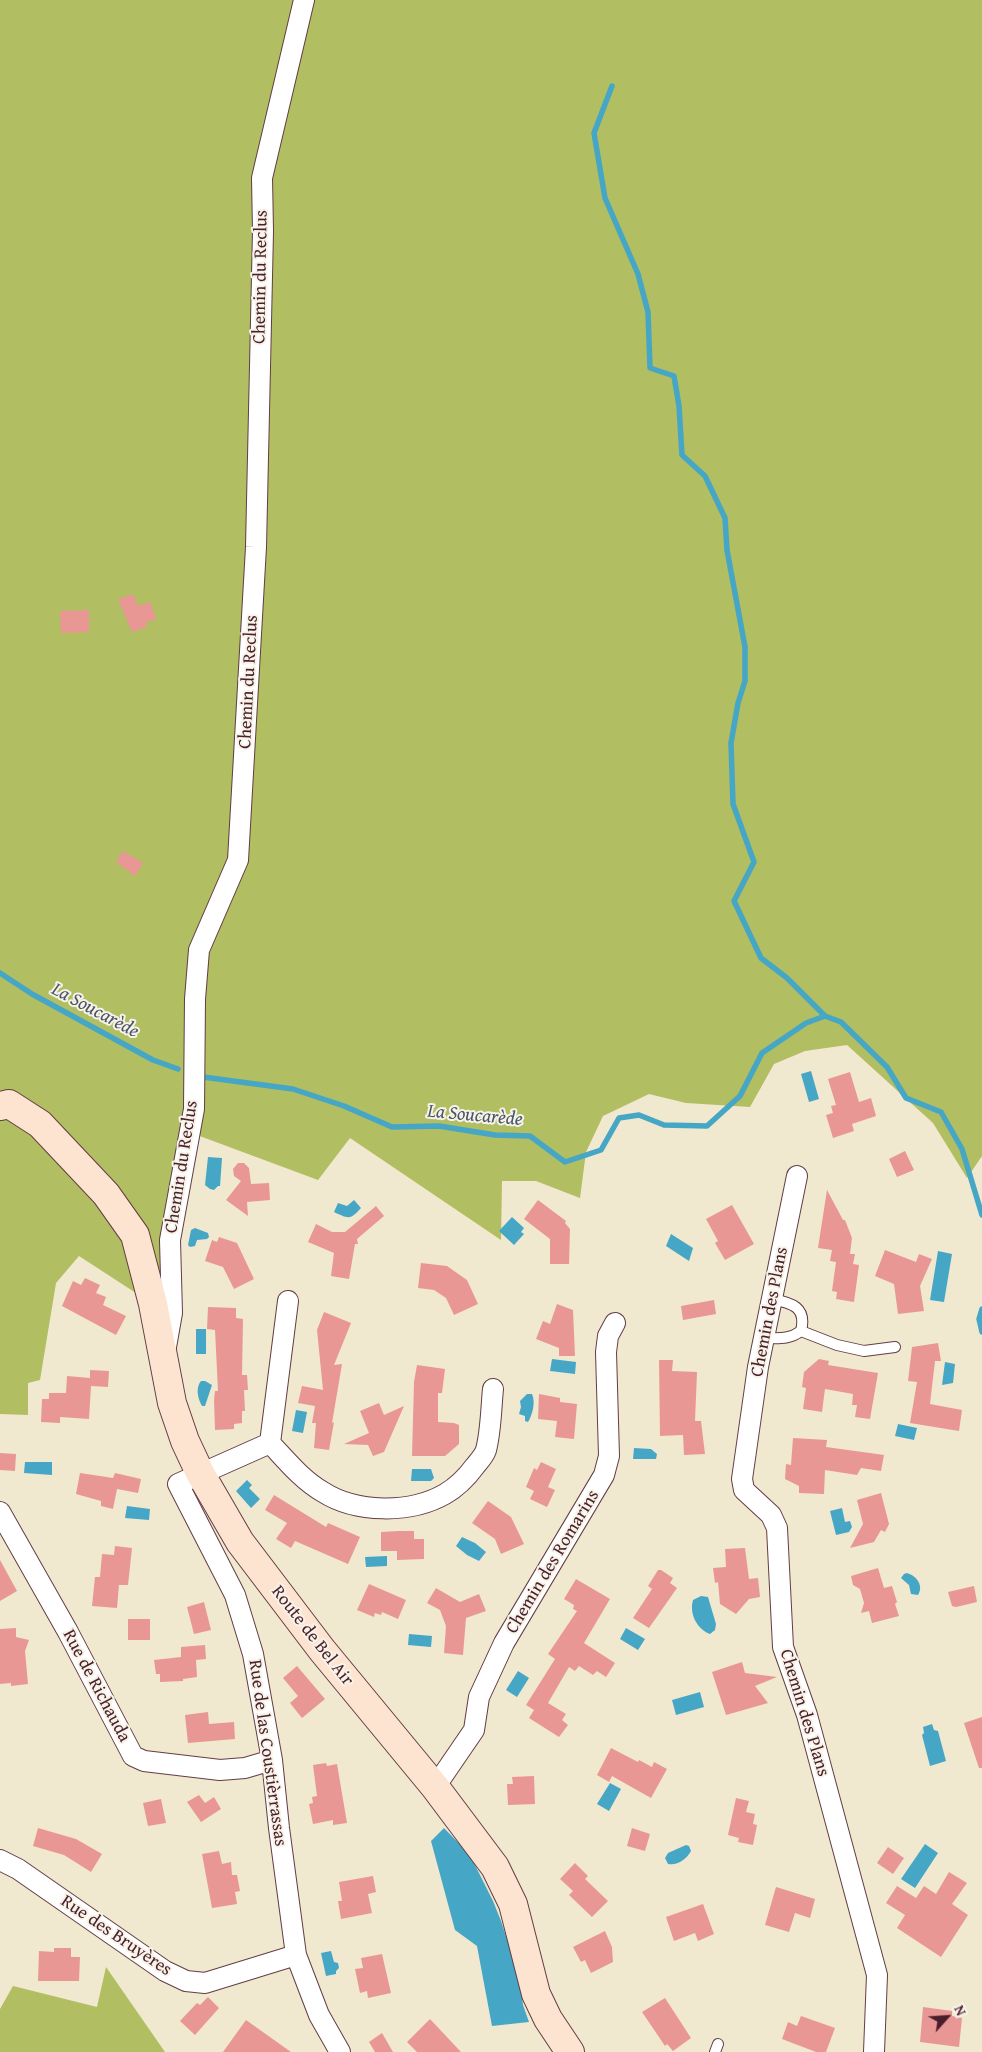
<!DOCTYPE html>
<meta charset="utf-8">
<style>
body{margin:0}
#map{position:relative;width:982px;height:2052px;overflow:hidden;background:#f1e8d0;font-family:"Gentium Book Plus",serif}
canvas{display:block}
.north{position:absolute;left:922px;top:1992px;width:50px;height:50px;-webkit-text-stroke:4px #f7f3e8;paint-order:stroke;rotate:64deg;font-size:14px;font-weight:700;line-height:20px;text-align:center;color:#4a1f2b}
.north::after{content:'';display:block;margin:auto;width:18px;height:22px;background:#4a1f2b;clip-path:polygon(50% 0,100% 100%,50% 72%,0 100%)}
</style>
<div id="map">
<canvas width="982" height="2052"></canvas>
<div class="north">N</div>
</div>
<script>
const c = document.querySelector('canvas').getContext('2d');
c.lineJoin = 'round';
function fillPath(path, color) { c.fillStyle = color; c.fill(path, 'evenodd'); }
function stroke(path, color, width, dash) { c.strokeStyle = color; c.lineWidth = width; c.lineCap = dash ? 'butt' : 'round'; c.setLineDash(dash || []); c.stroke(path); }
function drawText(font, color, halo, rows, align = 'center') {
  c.font = font + ' "Gentium Book Plus",serif'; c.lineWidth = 4; c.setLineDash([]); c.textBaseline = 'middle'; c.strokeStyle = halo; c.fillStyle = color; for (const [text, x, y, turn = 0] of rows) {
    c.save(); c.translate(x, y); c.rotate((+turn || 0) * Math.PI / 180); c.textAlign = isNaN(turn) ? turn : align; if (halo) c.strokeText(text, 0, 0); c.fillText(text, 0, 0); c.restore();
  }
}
const green = new Path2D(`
 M0,0H982V1156L967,1178L933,1123L847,1045L805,1051L774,1064L750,1107L686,1103L649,1094L603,1116L586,1152L580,1198L536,1181H502L501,1240L350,1138L318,1180L197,1135L180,1219L181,1302L139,1295L79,1256L56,1283L40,1380L28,1383V1415L0,1414Z
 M106,1967L165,2052H0V2009L13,1986L97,2007Z`);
const water = new Path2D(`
 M811,1071L819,1099L809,1102L801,1074Z
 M208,1157L222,1158L220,1186H218L214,1190L210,1189L205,1185Z
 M354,1200L361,1208C350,1220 349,1219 334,1212L338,1203L347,1206Z
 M512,1217L524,1228L521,1232L524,1234L514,1245L499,1231Z
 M195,1228L208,1233L209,1237L207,1239L197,1240L195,1246L190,1247L188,1245L191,1230Z
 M671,1234L693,1248L689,1261L666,1246Z
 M938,1251L952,1254L944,1302L930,1300Z
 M196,1329H206V1354H196Z
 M552,1359L576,1362L575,1374L550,1371Z
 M945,1362L955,1364L953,1383L942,1385Z
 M201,1381H205L212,1385L205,1406H202C198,1399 195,1388 201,1381Z
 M527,1394H532C536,1403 532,1415 528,1422L525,1421V1416L519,1414L521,1407L520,1401Z
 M296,1410L307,1412L303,1433L292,1431Z
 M898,1424L917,1428L914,1440L895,1436Z
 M634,1448L651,1449L657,1454L656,1459H633Z
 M25,1462H52V1475L24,1473Z
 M412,1469H431L434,1478L431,1481H411Z
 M247,1480L252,1485L249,1488L260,1499L251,1508L236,1491Z
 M127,1506L150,1509L149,1520L125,1518Z
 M842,1508L845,1522L850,1521L852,1527L849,1532L836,1535L830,1511Z
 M462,1537L475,1543L486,1552L479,1561L467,1555L456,1546Z
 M387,1556V1566L366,1567L365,1557Z
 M907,1573C917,1576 924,1586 918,1595L911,1594L909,1585L901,1578L904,1574Z
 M701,1596L708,1597L716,1624L715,1630L710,1634C697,1629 689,1614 693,1600Z
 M626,1628L645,1639L638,1650L620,1639Z
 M409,1634L432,1636L431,1647L408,1645Z
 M518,1671L529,1678L517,1697L506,1690Z
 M700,1692L704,1707L676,1715L672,1700Z
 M932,1724L934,1730L938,1731L946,1761L930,1766L922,1735L924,1733L923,1727Z
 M610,1783L621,1789L609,1811L597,1804Z
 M444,1828L470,1855L493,1901L501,1921L520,1979L523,2005L529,2022L492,2026L477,1946L455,1930L431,1841Z
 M925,1844L938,1853L915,1888L901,1879Z
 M686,1845L689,1846L691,1851C687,1859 677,1866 668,1864L665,1858L668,1853Z
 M331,1951L334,1962L338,1963L339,1968L336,1971V1974L326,1976L321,1953Z`);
const stream = new Path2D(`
 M612,86L594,133L605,198L638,274L648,312L650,368L674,376L679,406L682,455L705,476L725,518L727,550L745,647V681L738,703L731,743L733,804L754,862L734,901L761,958L787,978L825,1016
 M0,973L32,994L153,1060L178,1069
 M203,1077L293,1089L344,1106L392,1127L439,1126L495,1135L530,1136L565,1162L601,1150L619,1118L639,1115L664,1125L707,1126L740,1096L762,1053L806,1023L825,1016L841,1022L887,1067L906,1098L941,1112L962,1149L982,1215
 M982,1309L979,1319L982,1332`);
const building = new Path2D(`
 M133,594L138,606L150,602L156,619L145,623L147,627L132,632L118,599Z
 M89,610V632L61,633L60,611Z
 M123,851L143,863L135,876L116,862Z
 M850,1072L859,1102L871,1098L876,1116L852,1124L854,1131L833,1138L826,1115L833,1113L831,1106L836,1105L828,1079Z
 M905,1151L914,1170L897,1177L889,1159Z
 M238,1163H244L249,1168L251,1184L269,1183L270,1200L247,1202L248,1216L226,1200L241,1181L234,1176L233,1169Z
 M827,1190L843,1220H845L852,1238L850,1254H855L853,1264L859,1265L854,1302L836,1299L837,1292L832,1291L836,1262L830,1261L832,1250L818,1248Z
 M538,1200L566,1221L565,1223L570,1229L569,1264H550V1239L524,1219Z
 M732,1205L754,1244L725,1260L715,1243L718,1241L706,1219Z
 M376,1206L384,1216L357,1239L358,1244H355L349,1279L331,1276L334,1253L308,1242L316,1224L332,1232H345Z
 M219,1237L237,1243L254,1279L234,1289L223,1267L205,1261L212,1240L217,1242Z
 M885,1250L916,1262L919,1254L932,1259L920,1286L924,1311L898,1314L894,1284L875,1276Z
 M421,1263L447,1266L467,1280L478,1304L454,1315L446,1298L434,1290L418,1288Z
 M85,1278L100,1285L96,1293L106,1297L103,1305L126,1316L116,1335L62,1306L73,1281L81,1285Z
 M714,1300L716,1314L683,1320L681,1306Z
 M557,1304L573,1310L575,1356H559V1348L536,1339L543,1321L550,1324Z
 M208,1307L236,1308V1318L243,1319L242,1375H247L248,1390H244L245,1411H242V1423L234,1424V1429L215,1430L214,1400L215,1391H218L215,1330L207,1329Z
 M324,1312L351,1323L334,1365L342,1364L332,1423L334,1422L329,1450L314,1448L316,1423H312L315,1406L298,1403L302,1386L323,1390L317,1330Z
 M938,1343L941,1361H935L930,1404L962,1410L959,1431L910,1423L917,1382L908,1381L912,1347Z
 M819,1359L829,1361L828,1365L878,1373L870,1419L855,1417L857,1405H852L853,1394L825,1389L822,1412L803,1409L806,1388L802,1387L804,1372Z
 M659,1360H673L672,1371L697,1372L695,1421H701L705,1454L684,1455L683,1435L660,1436Z
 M417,1365L445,1369L442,1393H438V1422L454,1423L459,1425V1444L445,1456H412L414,1382Z
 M90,1370L109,1371L108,1387L91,1386L89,1419L60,1417V1423L41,1422L42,1399H49V1393H66L67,1376L90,1378Z
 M539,1394L560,1398V1402L577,1404L574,1439L555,1437L557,1421L538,1419Z
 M379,1403L384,1415L404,1406L384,1452L373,1456L368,1445L344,1444L369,1433L360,1411Z
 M793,1438L827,1440L826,1447L884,1455L881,1471L861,1468L857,1475L825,1470L824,1494L799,1493V1486L785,1479L786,1464L791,1465Z
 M0,1453L16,1454L15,1471L0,1470Z
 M541,1462L556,1469L548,1487L555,1490L547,1507L530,1499L534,1491L526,1487L534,1468L537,1470Z
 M80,1473L113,1478L115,1473L141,1479L138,1493L117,1489L113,1509L101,1506V1501L76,1494Z
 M881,1493L889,1524L885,1532L881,1530L874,1542L850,1548L863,1524L857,1500Z
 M274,1495L326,1527L328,1523L360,1537L348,1564L295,1541L291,1548L276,1539L287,1523L265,1510Z
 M488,1501L511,1517L524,1544L501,1554L495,1539L472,1523Z
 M398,1531H414V1539H424V1559L397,1560V1551H381V1532Z
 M115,1546L132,1548L128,1585H119L117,1608L92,1606L95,1577H100L102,1554L114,1555Z
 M745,1548L749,1579L758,1578L760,1597L749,1599L736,1614L720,1604L718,1582L715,1583L713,1568L726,1567L725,1549Z
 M0,1560L17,1591L0,1601Z
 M878,1568L884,1588L892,1586L897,1602L895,1604L899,1616L872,1623L869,1611L861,1613L864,1603L860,1589L853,1585L851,1576Z
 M658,1570H661L673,1578L670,1583L677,1588L649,1628L633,1618L652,1589L648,1586Z
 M576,1579L610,1599L584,1643L615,1663L606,1677L597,1671L593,1675L579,1666L575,1671L569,1667L548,1703L566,1714L562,1720L568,1725L559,1737L529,1718L534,1710L526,1705L555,1659L548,1654L577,1611L573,1609L574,1605L564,1599Z
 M369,1584L406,1600L398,1619L382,1612L381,1615L375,1613L374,1617L357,1610Z
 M974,1586L977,1602L956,1607L952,1606L948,1592Z
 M436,1588L460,1602L479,1594L486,1611L466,1618L463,1655L444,1653L446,1626L440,1610L427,1603Z
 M204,1602L211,1630L194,1634L187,1607Z
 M128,1619H150V1640H128Z
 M16,1628V1637L29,1640L25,1651L28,1684L11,1686V1683L0,1684V1629Z
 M205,1645L206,1659L196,1660L197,1677L183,1679V1681L160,1682V1674H156L154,1660L181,1657V1647Z
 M742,1662L745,1673L777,1677L755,1686L768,1703L726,1715L712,1672Z
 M297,1666L325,1699L302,1718L290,1703L298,1696L283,1678Z
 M208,1712L209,1724L234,1722L235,1739L188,1743L185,1715Z
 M982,1717V1768H979L964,1723Z
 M611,1748L638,1762L639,1760L652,1767L654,1762L667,1769L651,1798L612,1776L609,1782L597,1775Z
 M326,1763L327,1766L337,1764L347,1823L333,1825V1820L313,1824L309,1804L313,1803L312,1797L317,1796L313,1765Z
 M534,1776L535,1804L508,1805L507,1784H513L512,1777Z
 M199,1795L205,1803L214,1797L221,1809L201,1822L187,1802Z
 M736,1798L749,1801L746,1812L755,1814L753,1824L757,1825L753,1845L738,1842L739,1838L728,1835Z
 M161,1799L166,1823L148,1826L143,1803Z
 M38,1828L76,1839L102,1854L91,1872L64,1855L33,1846Z
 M632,1828L650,1834L645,1851L627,1846Z
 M888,1847L904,1858L893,1874L877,1863Z
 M219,1851L222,1864L231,1862L232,1875H237L240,1891L235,1892L237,1904L212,1908L202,1854Z
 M575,1863L588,1876L585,1879L608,1901L592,1917L569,1895L573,1891L560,1879Z
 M949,1872L967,1883L952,1904L968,1915L941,1957L897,1928L905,1915L886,1903L897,1886L916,1898L924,1886L936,1894Z
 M373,1876L376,1892L368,1894L372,1913L341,1919L338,1901H342L339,1882Z
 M776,1887L815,1899L810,1918L795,1913L789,1932L765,1925Z
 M703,1904L714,1934L698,1941L695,1933L674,1941L666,1917Z
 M605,1931L612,1947L613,1962L591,1973L585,1960L581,1962L573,1947Z
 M54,1948H71V1957H80L79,1981H38L39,1951L54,1952Z
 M382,1954L391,1993L368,1998L367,1991L360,1993L355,1969L363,1968L361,1958Z
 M208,1997L219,2008L195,2035L180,2021L197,2003L200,2005Z
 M665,1998L691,2038L673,2051L667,2044L665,2046L642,2012Z
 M923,2007L952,2011V2016L962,2018L959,2047L920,2042Z
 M801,2016L835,2028L826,2052H816L782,2039L788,2022L797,2026Z
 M430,2019L461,2052H417L407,2042Z
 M246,2020L291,2052H223Z
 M382,2033L393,2052H375L369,2042Z`);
const lane = new Path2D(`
 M801,1331L837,1345L864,1351L895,1347
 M764,1338C778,1338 789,1340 801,1331C807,1307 792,1303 772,1299
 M715,2052L718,2044`);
const street = new Path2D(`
 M797,1176L758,1367L742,1479L744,1490L771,1515L777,1528L783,1647L807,1715L877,1975L874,2052
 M166,1347L172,1313L170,1240L194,1109L195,999L199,950L238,860L256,547L263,231L262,178L304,0
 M270,1443L288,1301
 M0,1512L68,1632L133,1756L144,1761L220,1770L245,1768L272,1760
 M435,1787L474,1730L479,1697L504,1643L604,1475L609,1456L606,1352L608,1336L615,1323
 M0,1860L18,1869L165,1971L186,1981L205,1983L296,1955
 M340,2052L319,2015L296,1955L279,1828L272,1760L253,1654L235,1595L178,1484L270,1443C286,1460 302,1480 323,1492C356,1513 410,1514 445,1494C457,1487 467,1477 475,1466C479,1461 484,1456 486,1450C491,1431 491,1409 493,1389`);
const secondary = new Path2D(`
 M0,1106L9,1104L40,1124L106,1194L135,1235L153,1304L172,1403L185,1441L200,1473L240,1542L322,1650L435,1787L495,1867L513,1904L536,1994L548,2019L570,2052`);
const streetNames = [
 ["Chemin du Reclus",261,277,-89],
 ["Chemin du Reclus",249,682,-87],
 ["Chemin du Reclus",182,1167,-81],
 ["Chemin des Plans",770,1312,-79],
 ["Chemin des Romarins",553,1562,-59],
 ["Route de Bel Air",312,1636,52],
 ["Rue de Richauda",96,1686,62],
 ["Chemin des Plans",804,1713,73],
 ["Rue de las Coustièrrassas",267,1753,82],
 ["Rue des Bruyères",116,1936,34]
];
const waterNames = [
 ["La Soucarède",95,1011,28],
 ["La Soucarède",475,1116,5]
];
fillPath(green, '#b1be61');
fillPath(water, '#46a6c5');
stroke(stream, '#46a6c5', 5.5);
fillPath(building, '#e99795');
stroke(lane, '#633d44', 12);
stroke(street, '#633d44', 22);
stroke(secondary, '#633d44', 30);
stroke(lane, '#fff', 10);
stroke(street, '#fff', 20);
stroke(secondary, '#fde4d0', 28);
drawText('18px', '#4a1f2b', '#f7f3e8', streetNames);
drawText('italic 19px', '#485569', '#f7f3e8', waterNames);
</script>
